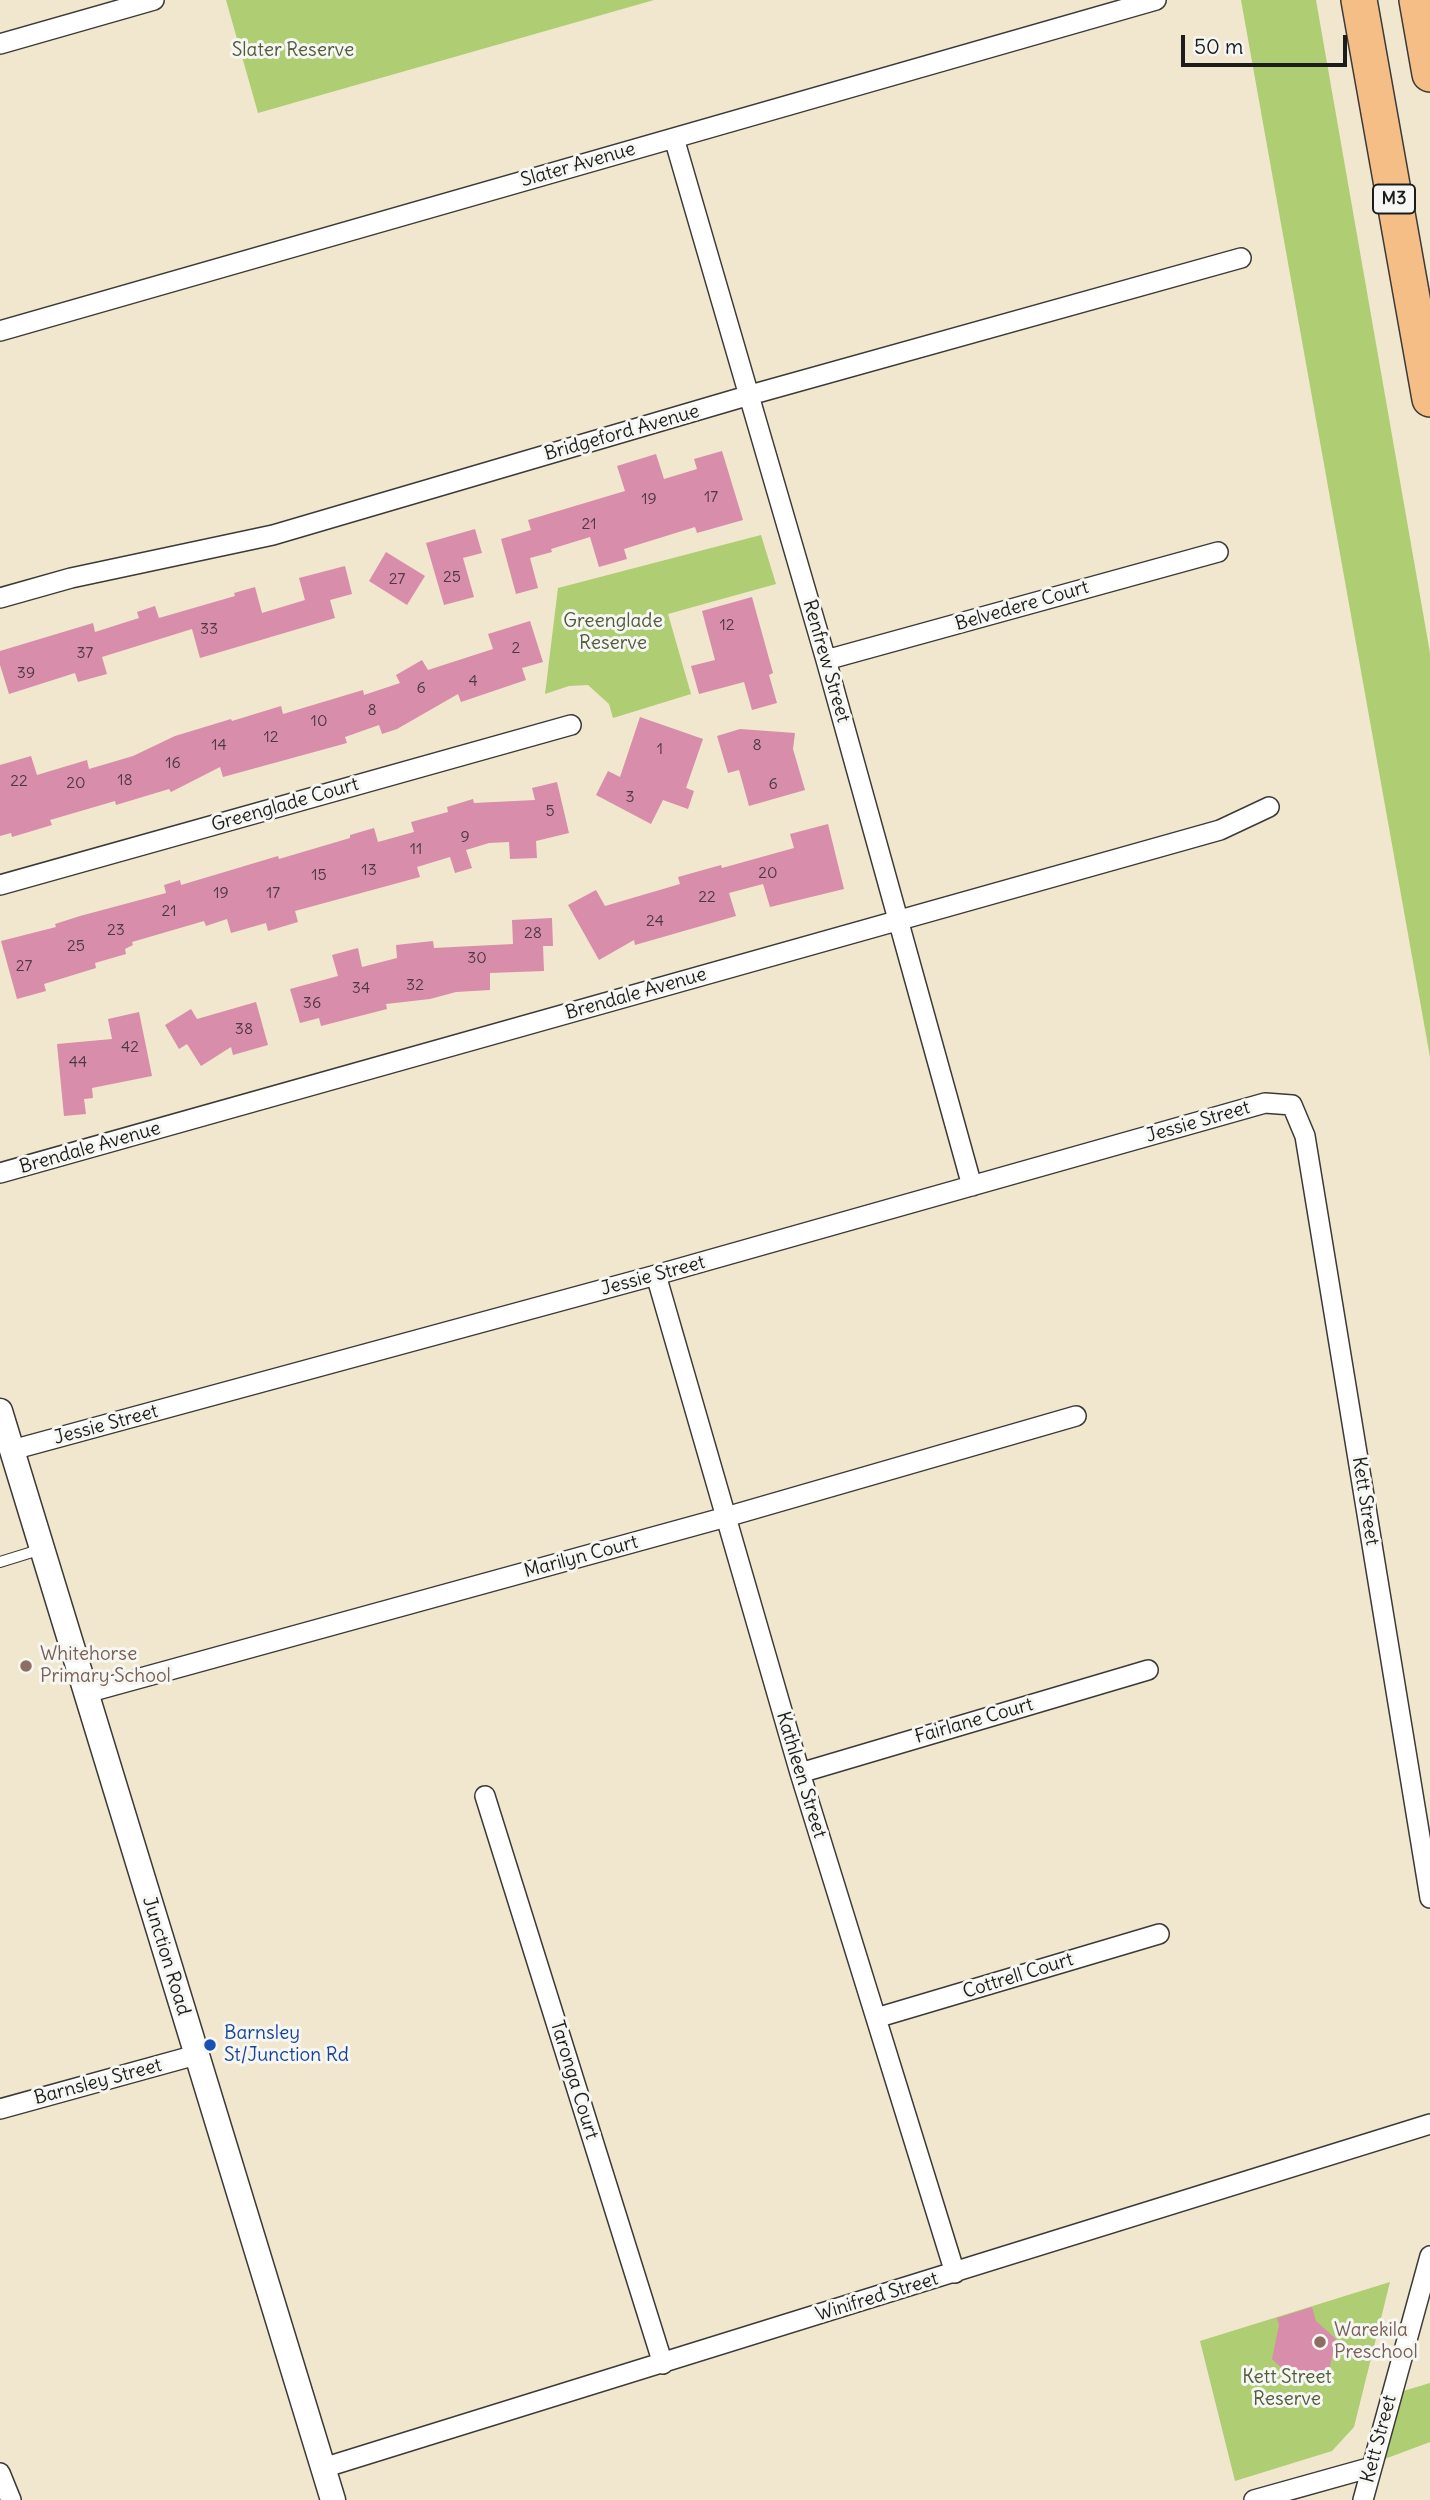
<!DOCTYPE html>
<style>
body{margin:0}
#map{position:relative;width:1430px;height:2500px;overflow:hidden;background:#f1e6ce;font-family:Delius,sans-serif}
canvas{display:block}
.scale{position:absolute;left:1181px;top:35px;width:166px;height:32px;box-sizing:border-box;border:4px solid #1c1c1c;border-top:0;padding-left:9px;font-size:21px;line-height:24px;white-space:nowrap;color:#1c1c1c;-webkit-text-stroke:5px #f6f6f2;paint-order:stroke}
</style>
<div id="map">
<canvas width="1430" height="2500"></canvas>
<div class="scale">50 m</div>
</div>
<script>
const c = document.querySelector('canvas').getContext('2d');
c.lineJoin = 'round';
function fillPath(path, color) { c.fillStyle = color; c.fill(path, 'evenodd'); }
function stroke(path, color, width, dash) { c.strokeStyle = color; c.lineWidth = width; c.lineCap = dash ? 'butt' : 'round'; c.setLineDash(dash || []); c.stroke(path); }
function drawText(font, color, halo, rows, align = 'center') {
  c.font = font + ' Delius,sans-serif'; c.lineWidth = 6; c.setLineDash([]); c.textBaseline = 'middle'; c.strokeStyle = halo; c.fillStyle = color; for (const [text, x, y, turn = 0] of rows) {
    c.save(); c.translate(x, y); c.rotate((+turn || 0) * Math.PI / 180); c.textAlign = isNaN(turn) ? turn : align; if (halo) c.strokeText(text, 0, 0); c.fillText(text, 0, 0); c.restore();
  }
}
const green = new Path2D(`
 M226,0H654L258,113Z
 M1241,0H1316L1430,653V1057Z
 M761,535L776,584L668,614L691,694L613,718L609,704L588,685L569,686L545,694L558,588Z
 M1390,2282L1354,2427L1332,2451L1235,2481L1200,2341Z
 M1430,2383V2442L1382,2460L1400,2392Z`);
const building = new Path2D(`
 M722,451L743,520L697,533L695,527L624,549L627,559L599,567L590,537L551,549L552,552L530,558L538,588L516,594L501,539L531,530L528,520L625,491L617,466L656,454L664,479L697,469L694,459Z
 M475,529L482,553L463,558L474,597L444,605L426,543Z
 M386,552L425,576L407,605L369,581Z
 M345,566L352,594L330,600L335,618L200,658L192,629L102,657L107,674L78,682L75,673L9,694L0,665V651L93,623L95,632L139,618L137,612L155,606L159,618L235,596L234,593L255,587L262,613L305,600L299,578Z
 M752,597L773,673L769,675L777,703L752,710L744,682L699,694L691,666L715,660L702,611Z
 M530,621L543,662L522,668L526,680L461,702L458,694L397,729L382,734L379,725L345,737L347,743L223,777L220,767L171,792L169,789L116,805L115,801L50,820L52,825L12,837L11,833L0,836V765L31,756L37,775L87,760L89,769L133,756L175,736L231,719L232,721L281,706L283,714L363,690L364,695L400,683L396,675L422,660L428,670L493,649L488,634Z
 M640,717L703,739L686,788L694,791L688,809L663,800L651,824L596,795L608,771L620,777Z
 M740,729L795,733L793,749L805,790L749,806L739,770L728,773L717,736Z
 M557,782L569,833L536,841L537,858L510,859L509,842L489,843L466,850L472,868L455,873L450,857L417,867L420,877L295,911L298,922L268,931L266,923L231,933L227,919L206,926L204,921L132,942L133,945L125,949L126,954L95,963L96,968L44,984L46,991L17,999L1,941L56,927L55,924L80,916L166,893L164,885L180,880L181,885L278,856L279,859L350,838V835L374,828L378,842L414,832L411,822L448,812L447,807L473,799L474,803L535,800L532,788Z
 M828,824L844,889L770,907L763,884L729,893L736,916L635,945L634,940L599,960L568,905L596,890L605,906L680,884L678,877L721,865L722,868L794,848L790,834Z
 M552,918L553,946H543L544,971L490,973V990L456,992L430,999L386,1004L387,1009L321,1026L319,1018L300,1023L290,989L338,976L332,955L358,948L362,967L397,958L396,945L433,941L434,948L513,944L512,920Z
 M256,1002L268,1045L233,1055L231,1047L201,1066L187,1044L179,1049L165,1025L191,1009L197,1019Z
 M139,1012L152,1076L92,1088L93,1098L84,1099L86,1114L64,1116L57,1044L112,1039L108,1019Z
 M1312,2307L1316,2321L1336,2339L1329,2371L1297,2382L1272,2359L1279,2325L1277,2318Z`);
const service = new Path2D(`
 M0,1562L42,1549`);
const minor = new Path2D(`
 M0,44L154,0
 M674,138L826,660L972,1186
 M0,331L1156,0
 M0,598L71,578L273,535L750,395L1241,258
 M826,660L1218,552
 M0,885L571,725
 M0,1173L1220,830L1269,807
 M656,1275L800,1773L955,2273
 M12,1450L656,1275L1265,1103L1292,1105L1305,1136L1430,1898
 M86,1693L726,1517L1076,1416
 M800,1773L1148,1670
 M485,1796L663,2364
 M876,2018L1159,1934
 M0,2109L196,2055
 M323,2468L1430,2124
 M0,2473L11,2500
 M1254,2500L1372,2467
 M1363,2500L1430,2256`);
const tertiary = new Path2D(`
 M0,1411L333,2500`);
const motorway = new Path2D(`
 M1359,0L1430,399
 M1417,0L1430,74`);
const markers = [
 [26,1666,7,"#8d6e63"],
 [210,2045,7,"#1a4fb4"],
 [1320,2342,7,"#8d6e63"]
];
const numberNames = [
 ["17",711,497],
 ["19",649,499],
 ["21",589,524],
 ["25",452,577],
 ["27",397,579],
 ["12",727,625],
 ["33",209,629],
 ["2",516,648],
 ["37",85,653],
 ["39",26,673],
 ["4",473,681],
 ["6",421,688],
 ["8",372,710],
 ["10",319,721],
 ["12",271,737],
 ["14",219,745],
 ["8",757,745],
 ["1",660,749],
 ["16",173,763],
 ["18",125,780],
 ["22",19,781],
 ["20",76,783],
 ["6",773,784],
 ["3",630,797],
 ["5",550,811],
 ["9",465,837],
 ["11",416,849],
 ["13",369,870],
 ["20",768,873],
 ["15",319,875],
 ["19",221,893],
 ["17",273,893],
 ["22",707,897],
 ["21",169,911],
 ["24",655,921],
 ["23",116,930],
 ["28",533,933],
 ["25",76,946],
 ["30",477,958],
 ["27",24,966],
 ["32",415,985],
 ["34",361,988],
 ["36",312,1003],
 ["38",244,1029],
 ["42",130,1047],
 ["44",78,1062]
];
const shields = [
 [1394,199,42]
];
const shieldNames = [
 ["M3",1394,199]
];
const parkNames = [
 ["Slater Reserve",293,51],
 ["Greenglade",613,622],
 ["Reserve",613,644],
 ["Kett Street",1287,2378],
 ["Reserve",1287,2400]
];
const streetNames = [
 ["Slater Avenue",578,165,-16],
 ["Bridgeford Avenue",622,433,-16],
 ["Belvedere Court",1022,606,-16],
 ["Renfrew Street",826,661,74],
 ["Greenglade Court",285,805,-16],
 ["Brendale Avenue",636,994,-16],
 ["Jessie Street",1198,1122,-16],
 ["Brendale Avenue",90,1148,-16],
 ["Jessie Street",653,1276,-15],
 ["Jessie Street",106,1425,-15],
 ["Kett Street",1365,1501,81],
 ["Marilyn Court",581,1557,-15],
 ["Fairlane Court",974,1721,-16],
 ["Kathleen Street",801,1775,73],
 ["Junction Road",166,1956,73],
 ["Cottrell Court",1018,1976,-17],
 ["Taronga Court",574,2080,73],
 ["Barnsley Street",98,2082,-15],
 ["Winifred Street",877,2297,-17],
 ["Kett Street",1379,2439,-75]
];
const educationNames = [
 ["Whitehorse",40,1655],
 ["Primary School",40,1677],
 ["Warekila",1334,2331],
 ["Preschool",1334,2353]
];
const transitNames = [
 ["Barnsley",224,2034],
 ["St/Junction Rd",224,2056]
];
fillPath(green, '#afcd73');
fillPath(building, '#d88dab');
stroke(service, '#3c3a37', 12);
stroke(minor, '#3c3a37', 22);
stroke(tertiary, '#3c3a37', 27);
stroke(motorway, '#3c3a37', 38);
stroke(service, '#fff', 10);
stroke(minor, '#fff', 19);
stroke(tertiary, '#fff', 24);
stroke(motorway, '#f6be87', 35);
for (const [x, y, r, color] of markers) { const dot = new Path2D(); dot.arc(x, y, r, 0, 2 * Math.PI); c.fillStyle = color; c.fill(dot); stroke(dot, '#f6f6f2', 2.5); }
drawText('16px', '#4b3840', null, numberNames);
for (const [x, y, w] of shields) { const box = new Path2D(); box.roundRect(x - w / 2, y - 14.5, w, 29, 5); c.fillStyle = '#f6f6f2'; c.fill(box); stroke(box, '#1c1c1c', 2); }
drawText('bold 18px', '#1c1c1c', null, shieldNames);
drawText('19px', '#4f5a3a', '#f6f6f2', parkNames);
drawText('19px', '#1c1c1c', '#f6f6f2', streetNames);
drawText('19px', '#785e54', '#f6f6f2', educationNames, 'left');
drawText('19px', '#164399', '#f6f6f2', transitNames, 'left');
</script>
